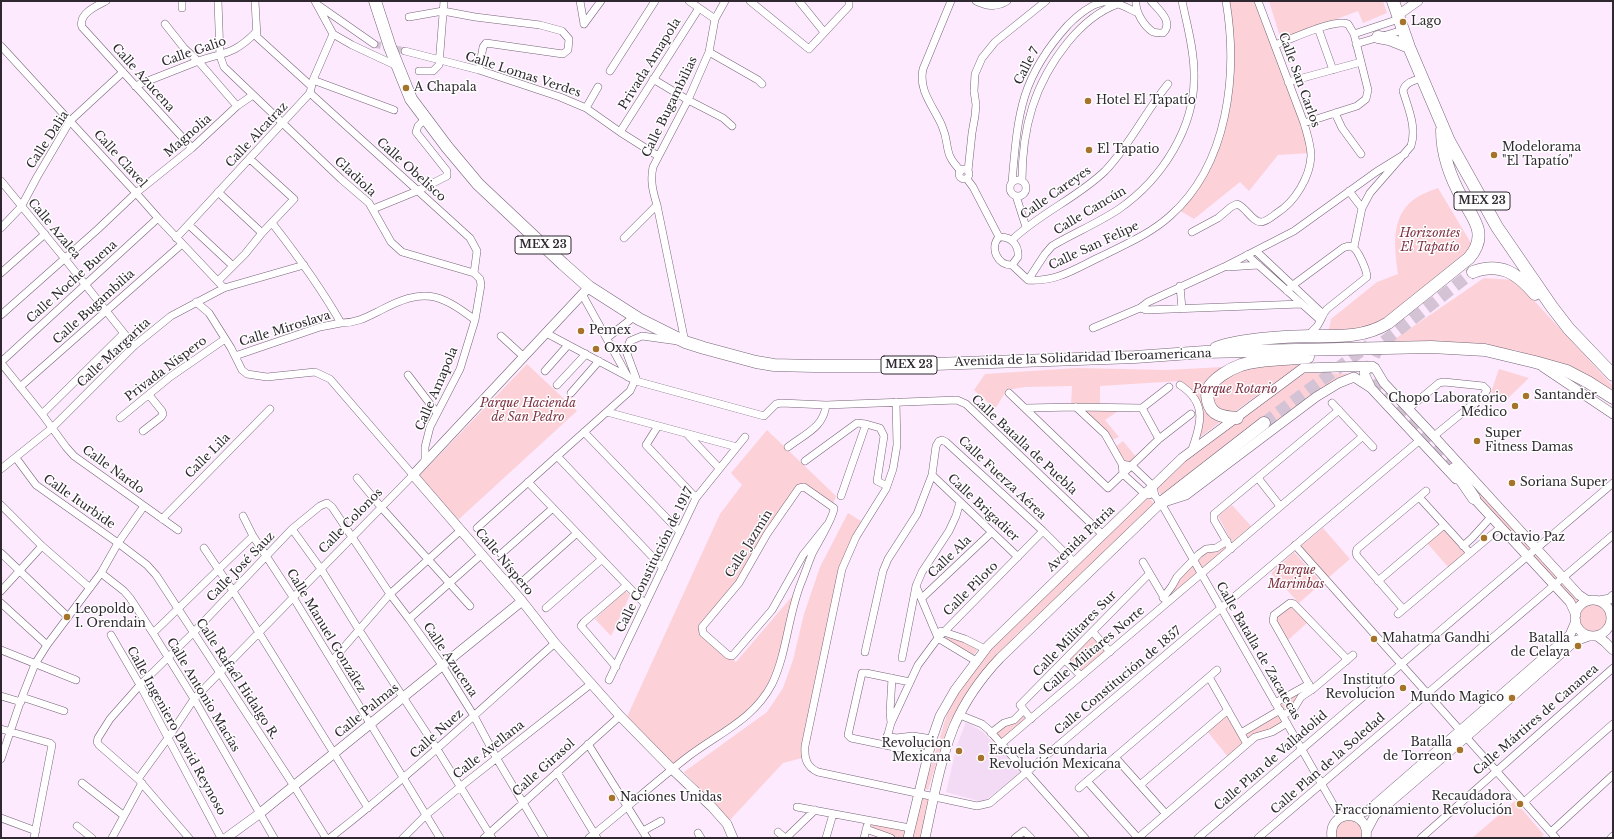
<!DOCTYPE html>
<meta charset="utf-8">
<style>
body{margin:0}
#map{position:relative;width:1614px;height:839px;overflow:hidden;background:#fdeafe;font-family:"Libre Baskerville",serif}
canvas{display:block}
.frame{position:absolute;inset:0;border:2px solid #2f2830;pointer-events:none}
</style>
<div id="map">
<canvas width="1614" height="839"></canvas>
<div class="frame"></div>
</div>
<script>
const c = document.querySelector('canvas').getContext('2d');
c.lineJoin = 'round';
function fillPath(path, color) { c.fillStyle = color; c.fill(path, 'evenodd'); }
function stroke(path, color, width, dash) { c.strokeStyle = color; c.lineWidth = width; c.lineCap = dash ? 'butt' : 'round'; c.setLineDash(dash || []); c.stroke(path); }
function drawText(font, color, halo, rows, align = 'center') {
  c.font = font + ' "Libre Baskerville",serif'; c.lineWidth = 3; c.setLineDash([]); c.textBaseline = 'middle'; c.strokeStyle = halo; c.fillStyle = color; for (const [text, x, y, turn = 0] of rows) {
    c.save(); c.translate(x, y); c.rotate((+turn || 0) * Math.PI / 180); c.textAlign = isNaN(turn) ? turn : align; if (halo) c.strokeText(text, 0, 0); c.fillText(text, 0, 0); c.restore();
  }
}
const built = new Path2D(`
 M966,722L983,732L1021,772L987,799L982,802L946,792L957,745Z`);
const green = new Path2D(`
 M1224,1H1258L1302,118L1311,153L1278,155L1249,191L1240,182L1194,219L1177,209L1211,157L1227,107L1231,63Z
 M1269,1H1383L1387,13L1363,23L1358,11L1281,40Z
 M1438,188L1474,248L1382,326L1323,335L1329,329L1331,319L1377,282L1398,274C1395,252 1391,225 1406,207C1413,197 1427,192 1438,188Z
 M1484,278L1515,280L1613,386V390L1516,350L1389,343Z
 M1264,363L1300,365L1234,412L1219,411L1211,403L1214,385L1224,375Z
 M527,364L577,411L458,520L419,476Z
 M1223,367L1207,383L1200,393L1206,411L1212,418L1223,420L1199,438C1201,433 1203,426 1203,420C1203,404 1190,390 1179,381L1100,386V404L1071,405L1072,386L1025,387L1007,390L995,409L974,390L985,374L1077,368L1166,370Z
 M1499,369L1529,378L1503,403L1491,392Z
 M1301,372L1353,374L1185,492L1161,495L1157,487L1183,462Z
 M1083,410L1118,411L1105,420L1119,437L1112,440Z
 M767,430L836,496L832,507L802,486L739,583L702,627L703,633L736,662L800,587L779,667L758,703L675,767L626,719L720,514L742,485L731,473Z
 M1123,441L1137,458L1128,464L1115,447Z
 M1460,467L1584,598L1572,607L1474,498Z
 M1148,497L1154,503L1047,607L1017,634L970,687L949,723L928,790L924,789L947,714L967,677L1001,638Z
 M1232,505L1251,526L1232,542L1218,516Z
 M848,513L861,521L842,569L802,758L783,763L729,821L684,772L767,712L783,688L793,660L804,614L820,567Z
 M1323,528L1350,559L1328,578L1301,546Z
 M1443,528L1465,554L1449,568L1427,543Z
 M1226,544L1231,549L1168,602L1163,598L1176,578L1201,552Z
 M1294,552L1322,583L1299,603L1271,573Z
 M625,591L630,595L611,636L595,619Z
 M1579 619a15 15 0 1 1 30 0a15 15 0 1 1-30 0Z
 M1291,604L1307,623L1287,641L1274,619Z
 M948,634L978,649L973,656L945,639Z
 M1091,635L1106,651L1081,673L1068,658Z
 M1309,684L1312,690L1283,715L1287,723L1247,744L1241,733L1281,712L1278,703Z
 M1024,710L1030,718L1001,744L992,734Z
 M1226,715L1244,744L1228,757L1207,731Z
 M909,738L930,741L927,752L893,745L894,741H902Z
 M920,796L934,799L925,838H909Z
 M1515,801L1544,835L1540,838H1472Z
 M1338,819L1362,821L1366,838H1332Z
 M869,820L910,828L908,838H891L866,829Z`);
const streetTunnel = new Path2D(`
 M374,44L405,51`);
const highwayTunnel = new Path2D(`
 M1264,423L1369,345
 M1454,469L1377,384C1367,367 1371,359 1382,343L1473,272`);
const street = new Path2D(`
 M106,1C96,6 78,14 82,27L192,148
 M182,1V8
 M218,1L220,56L224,67L341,179L369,203L391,242L402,252L474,273L480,279L481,285L475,320L460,369L430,427L425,447V461
 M255,1L257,37L311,86
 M315,1L333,34L352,45L397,66
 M580,1L584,24
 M689,1L715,19
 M750,1L809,49L849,6V1
 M799,1L824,32
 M951,1L923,69C918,91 934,107 942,126C951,147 942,152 961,171
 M976,1C987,6 996,8 1007,1
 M1136,1C1135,12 1144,26 1153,32C1156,33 1160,33 1163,33C1174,22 1159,10 1151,1
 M318,5L374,44
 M409,17L443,11L475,17L540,25L562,31L569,39L568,50L563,54L486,43L483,47L479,70
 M165,24L184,48L199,62L237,106
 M584,24L601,1
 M1318,28L1333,70
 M1354,34L1399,19
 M1356,44L1403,30
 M1275,45C1290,40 1334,18 1348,24L1354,34L1368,90L1366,99L1357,106L1304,123
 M1,46L136,193L158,218L224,288
 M405,51L479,70L560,97L586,108L620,132L658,156
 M709,52L758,80L762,84
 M419,71H433L439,65L444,1
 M610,71L655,1
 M653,79L688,100L723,118L732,126
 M313,80L394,110
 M1288,82L1361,62
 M135,86C155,78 176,70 196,62C224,52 234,55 256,32
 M310,93L470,238L477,251L474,273
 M586,108L598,87
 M1335,113L1342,128L1361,154
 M620,132L699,8
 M959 174a5 5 0 1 1 10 0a5 5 0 1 1-10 0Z
 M968,171L972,133L975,116L976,105L974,91L975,74L982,58L995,42L1046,1
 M967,179L973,187L999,237
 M1010 188a8 8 0 1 1 16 0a8 8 0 1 1-16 0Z
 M1,181L65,259L134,346
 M1022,181C1022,128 1034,84 1068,42C1082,25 1098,11 1118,4
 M1012,182C1018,114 1020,78 1068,25C1078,15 1095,0 1110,2C1118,2 1131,10 1138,13
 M1349,191L1362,208
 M218,192L262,233
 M1018,196L1017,199L1026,227
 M373,209L417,191L447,176V171L416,132L418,126L425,119
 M272,223C297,255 321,288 341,323C357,323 367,317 381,310C423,288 438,292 475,320
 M189,225L233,266
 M1,228L21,207L37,177L70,121L123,72
 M1192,232L1218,218L1231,207L1237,204C1246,207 1252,222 1261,222C1266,222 1273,216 1277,213C1295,202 1310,177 1311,156C1311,145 1307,134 1304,123L1258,1
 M999,237C1011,236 1019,245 1018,257L1012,265C998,266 989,248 999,237Z
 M176,238L310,93L313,80L333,34
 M624,238L657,205
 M1012,240C1040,213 1077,198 1105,171C1130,145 1145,112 1168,84
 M1354,247L1362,208L1370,193L1411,146C1417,127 1408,108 1403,91C1405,82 1415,80 1423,78
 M1256,251L1323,314
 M1247,255L1320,320
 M1012,265L1028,280C1058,282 1076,268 1102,256C1126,244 1150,234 1170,216C1229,164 1238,73 1226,1
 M1228,267L1258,265
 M1,273L45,234
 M1028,280L1045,254L1052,246C1074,233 1098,223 1119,209C1162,179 1196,127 1194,73C1194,49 1187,25 1182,1
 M218,281L245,254L262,233L294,199L250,159
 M1180,286L1182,309
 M1287,291L1293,285L1343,248C1346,247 1349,245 1352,247C1358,249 1367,271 1367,277L1327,309C1323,313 1322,318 1319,323C1317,329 1311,330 1309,336
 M582,294L628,377
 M1140,308L1146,310L1301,304
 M1,315L98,229L136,193L192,148L237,106L253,95
 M1093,328L1140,308L1148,302L1224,267L1294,231L1376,172L1405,154
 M546,333L636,381L764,416L776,404L781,403L826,405L957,400L966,404L1103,535
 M501,336L524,357
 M607,338L635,316
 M235,356L320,327L341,323
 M1,362L158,218
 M1,363L42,414L66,447L74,456L178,530
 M545,371L568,345
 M408,375L437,413
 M557,385L586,354
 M1180,385C1208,403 1201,425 1191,452
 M20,387L182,244
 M571,393L599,361
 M1009,393L1108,488L1159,439L1191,414
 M896,402L897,445L893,469L886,489L856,537L842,569L805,746C804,759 807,767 818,772L977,806L990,803L1420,440
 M1332,403L1373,447
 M1076,407L1105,434L1122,464L1123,474L1145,494L1149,495
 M1026,408L1076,407L1142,408L1169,387
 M1142,408L1159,439
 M1408,409L1439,383L1444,382L1483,386L1487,390L1484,395L1434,436
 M607,412L737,447
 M42,414L123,334
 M120,418L170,377L225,339
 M658,426L646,445L696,498
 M143,431L161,417L163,414L162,411L149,395
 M584,432L680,532
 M688,435L719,468
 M788,447C805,434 824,427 826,405
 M557,456L663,568
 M16,458L36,485L118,543L147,565L156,575L294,786L326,838
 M805,461L857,423L866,424L880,428L884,436L877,481L887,486
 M1122,464L1132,466L1153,486L1155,496L1161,503L1341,818
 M1,469L52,428L134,346L171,316L224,288L304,265
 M932,475L1018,557
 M357,478L381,507L470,606
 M1258,478L1280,506
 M528,482L645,604
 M841,496L866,424
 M1419,497L1470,553
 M1,505L42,546L90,588
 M243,516L253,536L293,597L440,838
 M162,519L270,409
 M477,528L630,391L636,378L626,351L630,341L642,336L685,342L657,205C653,192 650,181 653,167L688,100L709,52L715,19L725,1
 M292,529L321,569L359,630L437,749L492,838
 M1295,545L1556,838
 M1463,546L1472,538L1491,517
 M204,548L233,591L368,808
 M1231,549L1214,520V514L1339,410
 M1,553L68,617
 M501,554L553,508
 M1143,562L1166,601
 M101,573L124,591L130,598L153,633L194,699L274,838
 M523,581L577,533
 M1378,581L1444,525
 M916,586L938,638L976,661
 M1,591L42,546
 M922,598L992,532
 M1163,598L1172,586L1177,577L1199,554L1206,549L1216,548L1227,541
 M1,603L47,645
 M546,608L602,559
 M1403,609L1357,556L1356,553L1357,549L1426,491
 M1398,614L1501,527
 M409,619L481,555
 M941,631L965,639L985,649
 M1093,632L1110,652
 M153,633L253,536
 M111,635L140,685L221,838
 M1,650L76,680
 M865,652L883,571L888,559L917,514L932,475L936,446L939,441L942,440L946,442L1043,531L1074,562
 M902,658L916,586L922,572L949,531L956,516L960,502
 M1065,660L1081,676
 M332,661L390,594L461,530
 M616,667L581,626L584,622L627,585
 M1209,677L1247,744
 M609,680L696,498L745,437
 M910,682L866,673H862L848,735L851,738L928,754
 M1312,690L1273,621L1274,615L1290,603L1294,604L1345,657L1346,661
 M1,696L21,702
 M22,697L64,711
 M1275,703L1309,684
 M960,715L982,724L989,730L1085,838
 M1283,715L1293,710L1301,697L1313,689L1353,655
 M1031,719L1020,705L1149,574
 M891,723L890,712L892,678
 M1,729L50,743L52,745L34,838
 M991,733L1004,723L1014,720L1024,710
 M1241,733L1280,710
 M887,736L896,738L913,736L932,739
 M588,744L647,838
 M1001,744L1362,437
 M885,745L891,723L918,665L938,638L1043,531
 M1115,757L1165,813
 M1,759L22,697L35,664L47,645L101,573L118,543L144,506
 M557,772L597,838
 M138,779L168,738L194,699L413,475L330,379L315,372L267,377L247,374L242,370L231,348L209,313L196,302
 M1087,781L1138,838
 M82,783L123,815
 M1140,785L1228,710
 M1079,788L1217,670
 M1524,802L1613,724
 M797,807L910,828
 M1,818L36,831
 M77,826L92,838
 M866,829L891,838
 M643,831L661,821
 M778,832L785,838
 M1551,832L1613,775
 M698,833L701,838
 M112,838L142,783
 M189,838L138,779L99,745L97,742L98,738L110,719L140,685L193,633L292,529L320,506L327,503L332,507L390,594L409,619L442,665L474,716L497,759L544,838
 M330,838C408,777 481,709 555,643
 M403,838L426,815L460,787L592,683
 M484,838L620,716
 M589,838C622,812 653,784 685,759C715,735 753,721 772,684C787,653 788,615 801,583C805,573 808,564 812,554C817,544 834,517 834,508L804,487L799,488L767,534L739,583L702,627L703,633L728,655L732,656L734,654L772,610L803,555L827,525
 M786,838L815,810
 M826,838L833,814
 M864,838L867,826
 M1015,838L1024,831L1031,838
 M1138,838L1255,737L1272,732L1287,723
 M1198,838L1613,483
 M1258,838L1613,535
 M1421,838L1613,668
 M1611,838L1613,836`);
const secondary = new Path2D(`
 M1398,15L1418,1
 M589,287L413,475L522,601L555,643L620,716L672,769L712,807L727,824L733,838
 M1543,367L1613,414
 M1374,368H1368L1364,373L1371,388L1456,479
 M1375,368L1384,383L1429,431L1579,595L1588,601
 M1470,494L1570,602L1576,615
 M1575 618a18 18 0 1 1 36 0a18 18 0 1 1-36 0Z
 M1599,601L1610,599L1613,596
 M1597,636L1605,642L1613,650
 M1352,816L1369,810L1570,635L1576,621
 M1366,832L1375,815L1466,737L1575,641L1589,636
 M226,838L259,814L522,601
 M908,838L932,739L940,716L955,690L988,646L1182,458L1303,368L1372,366L1375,368
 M925,838C933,801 940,761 954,726C965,701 982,677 1000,658L1161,503L1186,495L1316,397L1339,383L1354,377L1371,388
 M1332,838C1327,808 1371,809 1366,838`);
const highway = new Path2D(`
 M375,1L390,47L411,99L447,147L478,184L563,264L589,287L639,319L685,342L704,348L756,362L774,365L813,366H877L1135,357L1205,352L1431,347L1485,350L1535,362L1567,371L1588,382L1613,398
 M1393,1L1409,47L1449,141L1497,227L1552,307L1569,329L1613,375
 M1378,37L1389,39L1409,47
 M1473,272C1501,262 1517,273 1535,294
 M1216,348C1238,339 1287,336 1311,336C1338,336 1364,338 1388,323L1469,258C1476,250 1480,240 1478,230C1476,220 1468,209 1463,200C1451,179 1442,155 1442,130
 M1237,418C1224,417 1211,416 1208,401C1207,397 1207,392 1208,389C1214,378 1230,369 1241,365C1262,358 1286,360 1308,357
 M1454,469L1474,498
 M1161,503L1264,423`);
const markers = [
 [1403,22,4,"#a6732a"],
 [406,88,4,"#a6732a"],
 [1088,101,4,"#a6732a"],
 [1089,150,4,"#a6732a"],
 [1494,155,4,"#a6732a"],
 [581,331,4,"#a6732a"],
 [596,349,4,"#a6732a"],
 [1526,396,4,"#a6732a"],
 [1515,406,4,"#a6732a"],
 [1477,441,4,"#a6732a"],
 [1512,483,4,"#a6732a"],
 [1484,538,4,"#a6732a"],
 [67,617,4,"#a6732a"],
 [1374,639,4,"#a6732a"],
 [1578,646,4,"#a6732a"],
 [1403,688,4,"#a6732a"],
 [1512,698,4,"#a6732a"],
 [1460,750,4,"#a6732a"],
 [959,751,4,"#a6732a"],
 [981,758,4,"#a6732a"],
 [612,798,4,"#a6732a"],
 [1520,804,4,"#a6732a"]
];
const shields = [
 [1482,201,56],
 [543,245,56],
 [909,365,56]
];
const shieldNames = [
 ["MEX 23",1482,201],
 ["MEX 23",543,245],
 ["MEX 23",909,365]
];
const poiNames = [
 ["Lago",1411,22],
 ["A Chapala",414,88],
 ["Hotel El Tapatío",1096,101],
 ["Modelorama",1502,148],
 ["\"El Tapatío\"",1502,162],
 ["El Tapatio",1097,150],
 ["Pemex",589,331],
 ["Oxxo",604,349],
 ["Santander",1534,396],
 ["Chopo Laboratorio",1507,399,"right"],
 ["Médico",1507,413,"right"],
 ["Super",1485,434],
 ["Fitness Damas",1485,448],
 ["Soriana Super",1520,483],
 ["Octavio Paz",1492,538],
 ["Leopoldo",75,610],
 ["I. Orendain",75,624],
 ["Mahatma Gandhi",1382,639],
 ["Batalla",1570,639,"right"],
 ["de Celaya",1570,653,"right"],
 ["Instituto",1395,681,"right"],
 ["Revolucion",1395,695,"right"],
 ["Mundo Magico",1504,698,"right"],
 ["Batalla",1452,743,"right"],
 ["de Torreon",1452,757,"right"],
 ["Revolucion",951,744,"right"],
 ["Mexicana",951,758,"right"],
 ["Escuela Secundaria",989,751],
 ["Revolución Mexicana",989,765],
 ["Recaudadora",1512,797,"right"],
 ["Fraccionamiento Revolución",1512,811,"right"],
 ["Naciones Unidas",620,798]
];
const streetNames = [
 ["Calle Galio",194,52,-19],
 ["Privada Amapola",650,64,-58],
 ["Calle 7",1027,66,-63],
 ["Calle Lomas Verdes",523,75,18],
 ["Calle Azucena",143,78,48],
 ["Calle San Carlos",1299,80,70],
 ["Calle Bugambilias",670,107,-64],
 ["Calle Alcatraz",257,135,-47],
 ["Magnolia",188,136,-41],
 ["Calle Dalia",48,140,-57],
 ["Calle Clavel",120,159,48],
 ["Calle Obelisco",411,170,42],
 ["Gladiola",355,177,43],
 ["Calle Careyes",1056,193,-35],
 ["Calle Cancún",1090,211,-31],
 ["Calle Azalea",54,229,50],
 ["Calle San Felipe",1094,246,-25],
 ["Calle Noche Buena",72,282,-42],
 ["Calle Bugambilia",94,307,-42],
 ["Calle Miroslava",285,329,-17],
 ["Calle Margarita",114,353,-43],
 ["Avenida de la Solidaridad Iberoamericana",1083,358,-2],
 ["Privada Níspero",166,369,-37],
 ["Calle Amapola",437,389,-67],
 ["Calle Batalla de Puebla",1024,445,43],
 ["Calle Lila",208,456,-45],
 ["Calle Nardo",113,470,36],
 ["Calle Fuerza Aérea",1002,478,43],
 ["Calle Iturbide",79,502,35],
 ["Calle Brigadier",983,508,43],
 ["Calle Colonos",351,521,-46],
 ["Avenida Patria",1081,539,-44],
 ["Calle Jazmín",749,544,-58],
 ["Calle Ala",950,557,-44],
 ["Calle Constitución de 1917",655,560,-64],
 ["Calle Níspero",504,562,50],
 ["Calle José Sauz",241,567,-46],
 ["Calle Piloto",971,589,-45],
 ["Calle Manuel González",326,631,59],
 ["Calle Militares Sur",1075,634,-46],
 ["Calle Militares Norte",1094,650,-40],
 ["Calle Batalla de Zacatecas",1258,651,60],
 ["Calle Azucena",450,660,56],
 ["Calle Rafaél Hidalgo R.",237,679,57],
 ["Calle Constitución de 1857",1118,681,-40],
 ["Calle Antonio Macías",203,695,59],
 ["Calle Palmas",367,711,-39],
 ["Calle Mártires de Cananea",1536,720,-41],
 ["Calle Ingeniero David Reynoso",176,731,61],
 ["Calle Nuez",437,734,-42],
 ["Calle Avellana",489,750,-38],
 ["Calle Plan de Valladolid",1271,761,-41],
 ["Calle Plan de la Soledad",1328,764,-41],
 ["Calle Girasol",544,768,-42]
];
const parkNames = [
 ["Horizontes",1430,234],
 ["El Tapatío",1430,248],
 ["Parque Rotario",1235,390],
 ["Parque Hacienda",528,404],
 ["de San Pedro",528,418],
 ["Parque",1296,571],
 ["Marimbas",1296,585]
];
fillPath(built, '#f4dbf5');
fillPath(green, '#fcd2d8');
stroke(streetTunnel, '#d4c3d5', 7, [7, 3.5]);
stroke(highwayTunnel, '#d4c3d5', 12, [12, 6]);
stroke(street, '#756476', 8);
stroke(secondary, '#756476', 10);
stroke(highway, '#756476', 13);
stroke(street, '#fff', 7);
stroke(secondary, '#fff', 9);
stroke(highway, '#fff', 12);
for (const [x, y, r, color] of markers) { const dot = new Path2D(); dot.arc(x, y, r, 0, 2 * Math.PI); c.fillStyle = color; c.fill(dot); stroke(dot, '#fefefe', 1.5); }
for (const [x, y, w] of shields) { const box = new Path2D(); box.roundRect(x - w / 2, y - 9, w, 18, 3); c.fillStyle = '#fefefe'; c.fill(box); stroke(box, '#2f2830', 1); }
drawText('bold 11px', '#2f2830', null, shieldNames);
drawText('12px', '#2f2830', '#fefefe', poiNames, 'left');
drawText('12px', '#2f2830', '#fefefe', streetNames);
drawText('italic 12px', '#7f3244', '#fefefe', parkNames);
</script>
